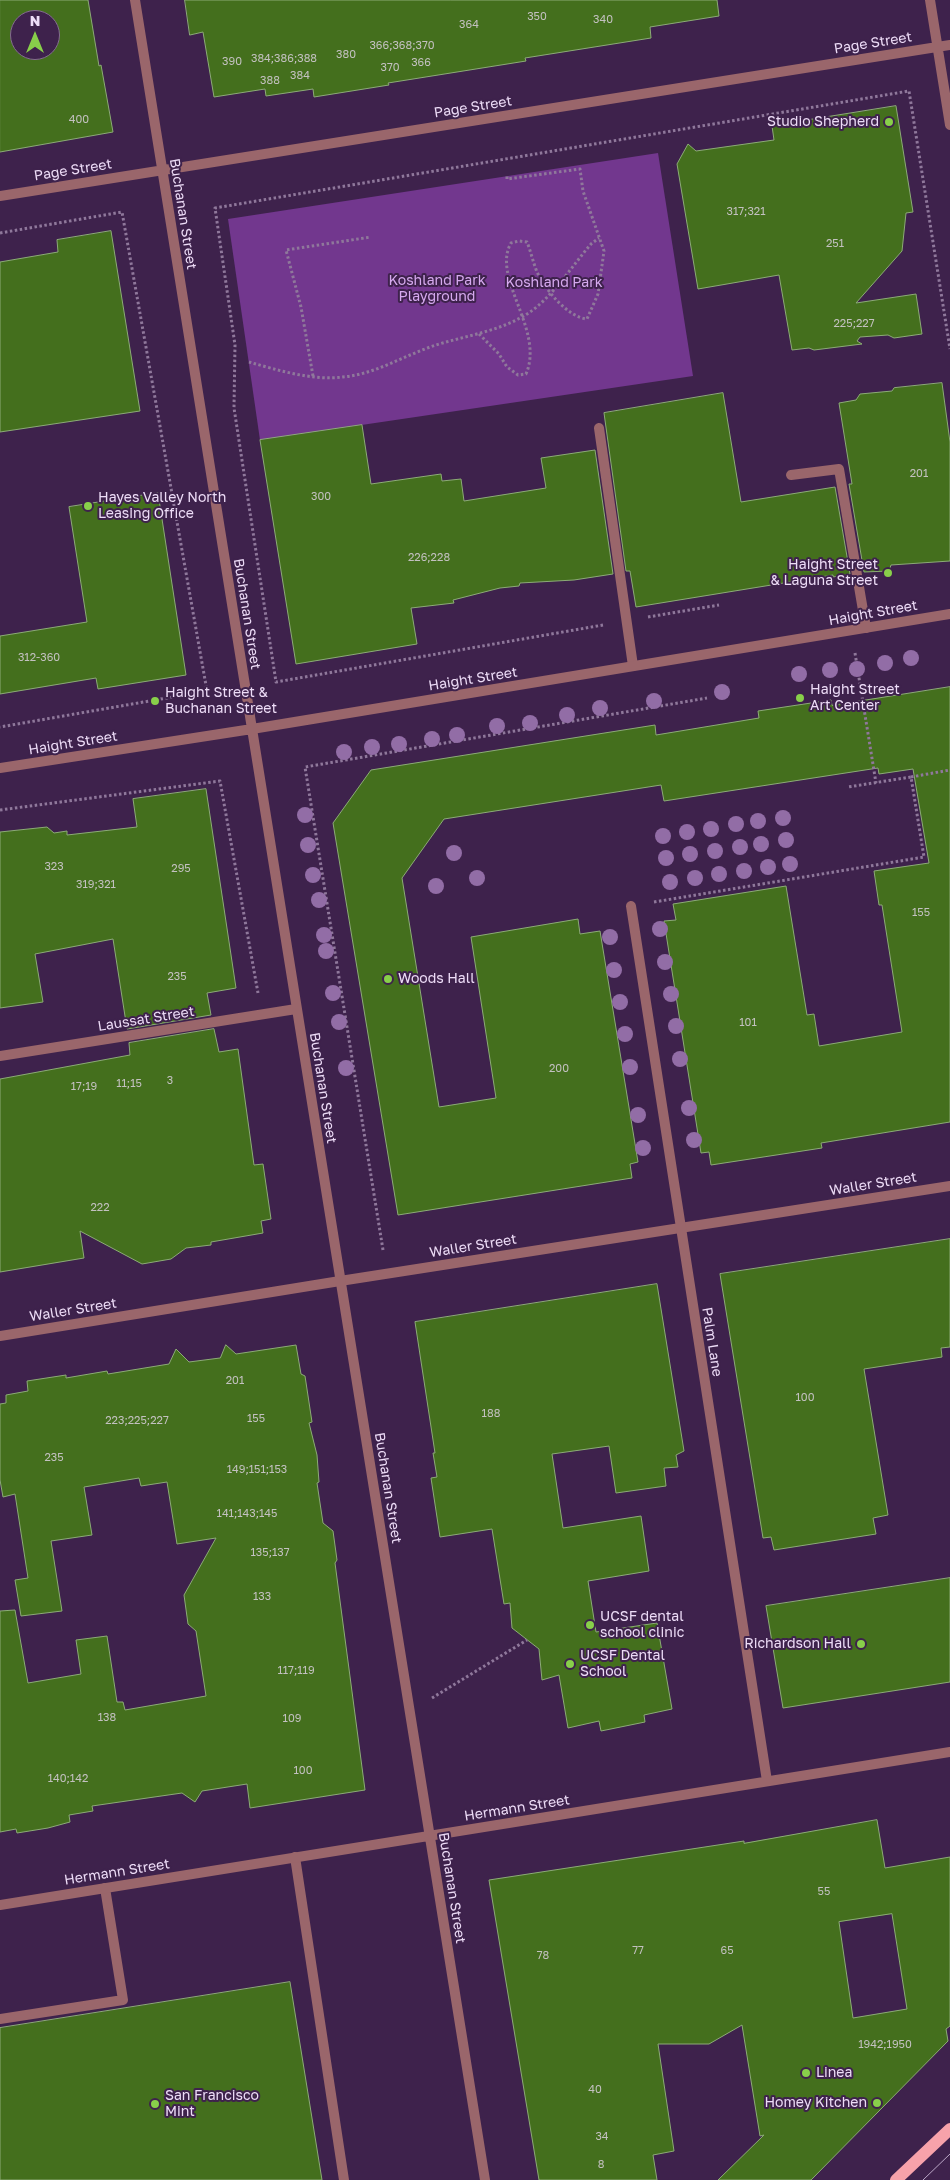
<!DOCTYPE html>
<style>
body{margin:0}
#map{position:relative;width:950px;height:2180px;overflow:hidden;background:#3e224c;font-family:"Golos Text",sans-serif}
canvas{display:block}
.north{position:absolute;left:10px;top:10px;width:50px;height:50px;box-sizing:border-box;background:#3e224c;border:1px solid #846c90;border-radius:50%;rotate:0deg;font-size:14px;font-weight:700;line-height:20px;text-align:center;color:#eddcf7}
.north::after{content:'';display:block;margin:auto;width:18px;height:22px;background:#88cf4a;clip-path:polygon(50% 0,100% 100%,50% 72%,0 100%)}
</style>
<div id="map">
<canvas width="950" height="2180"></canvas>
<div class="north">N</div>
</div>
<script>
const c = document.querySelector('canvas').getContext('2d');
c.lineJoin = 'round';
function fillPath(path, color) { c.fillStyle = color; c.fill(path, 'evenodd'); }
function stroke(path, color, width, dash) { c.strokeStyle = color; c.lineWidth = width; c.lineCap = dash ? 'butt' : 'round'; c.setLineDash(dash || []); c.stroke(path); }
function drawText(font, color, halo, rows, align = 'center') {
  c.font = font + ' "Golos Text",sans-serif'; c.lineWidth = 4; c.setLineDash([]); c.textBaseline = 'middle'; c.strokeStyle = halo; c.fillStyle = color; for (const [text, x, y, turn = 0] of rows) {
    c.save(); c.translate(x, y); c.rotate((+turn || 0) * Math.PI / 180); c.textAlign = isNaN(turn) ? turn : align; if (halo) c.strokeText(text, 0, 0); c.fillText(text, 0, 0); c.restore();
  }
}
const green = new Path2D(`
 M658,153L693,376L260,440L228,219Z`);
const building = new Path2D(`
 M0,0H88L99,66L101,65L113,132L0,152ZM20,20H50V50H20Z
 M185,0H717L719,16L650,27L651,38L525,58L526,61L388,83L389,85L314,97L313,89L266,96L265,89L214,97L203,32L190,35Z
 M896,106L913,212L906,213L902,251L856,303L916,294L922,334L894,338L888,335L860,337L857,341L862,344L814,350L809,348L792,350L779,275L698,289L677,164L688,144L696,151L774,140L772,126Z
 M111,231L140,411L0,432V262L58,252L57,240Z
 M942,383L950,442V561L891,565L889,571L864,572L849,484H852L839,403L856,400L860,394L892,391L894,388Z
 M723,393L741,502L835,487L850,574L833,577V575L636,607L630,571H626L604,413Z
 M362,425L371,484L441,474L442,481L461,479L464,501L546,488L541,458L595,450L613,574L574,580L520,583L519,586L500,588L453,600L454,603L411,608L417,644L296,664L260,440Z
 M158,493L186,675L98,689L96,678L0,694V636L87,622L69,507Z
 M950,687V1122L821,1143L822,1148L711,1165L709,1152L701,1153L664,921L676,920L673,904L786,886L807,1015L814,1014L819,1046L902,1032L882,905H879L874,871L929,863L913,769L879,774L878,768L664,801L661,785L444,819L402,878L439,1107L496,1098L471,937L578,919L580,934L600,931L638,1162L630,1164L632,1178L398,1215L333,823L371,770L655,725L656,735L759,718L758,711L831,700L832,705Z
 M206,789L236,988L207,993L211,1015L127,1029L113,939L35,954L43,1002L0,1008V832L47,827L54,833L67,831V835L137,827L133,799Z
 M214,1029L219,1052L238,1049L254,1165L263,1164L271,1219L261,1221L263,1233L211,1242V1245L186,1248L171,1259L142,1264L80,1231L84,1258L0,1272V1079L130,1055L129,1043Z
 M950,1239V1347L941,1348L942,1357L864,1369L888,1515L873,1518L876,1534L774,1550L771,1537L763,1538L720,1274Z
 M657,1284L684,1451L676,1455L678,1467L664,1468L666,1486L616,1493L609,1446L552,1454L563,1528L641,1516L649,1571L588,1581L596,1632L657,1623L672,1709L644,1715L645,1722L601,1731L599,1721L568,1728L559,1675L542,1680L539,1649L512,1628L510,1603L504,1604L492,1529L440,1537L431,1478L437,1477L433,1453H435L415,1322Z
 M226,1345L236,1354L296,1345L301,1374L305,1376L312,1422L309,1423L317,1455L319,1482L317,1483L323,1523L333,1531L337,1560L335,1563L365,1790L250,1808L247,1784L202,1791L195,1802L182,1793L92,1806L93,1811L69,1815L70,1822L48,1828L17,1833L16,1829L0,1832V1611L15,1610L28,1683L81,1674L76,1640L107,1636L117,1702H123L125,1710L206,1696L196,1631L188,1624L184,1595L216,1538L177,1544L167,1482L141,1486L139,1478L84,1487L92,1535L51,1541L62,1611L21,1616L15,1580L28,1578L15,1494L3,1497L0,1480V1404L6,1403V1395L28,1391L27,1381L66,1375V1378L107,1371L108,1374L169,1364L176,1349L189,1362L220,1358Z
 M950,1578V1682L783,1708L766,1606Z
 M877,1820L885,1868L950,1857V2026L946,2029L948,2041L811,2180H718L764,2135L760,2136L742,2025L709,2044H658L674,2151L653,2155L657,2180H539L489,1880L744,1841V1843ZM892,1914L907,2009L853,2018L839,1922Z
 M290,1982L322,2180H0V2028Z`);
const path = new Path2D(`
 M0,233L122,212L207,691L0,727
 M479,334L499,354L507,367L518,375L526,374C545,330 491,278 511,243L519,241L527,242C531,252 533,262 537,272C545,289 567,317 587,319L598,294L604,251L583,191L580,169L507,179V176
 M249,362C277,370 313,381 343,377C376,374 405,355 436,345C468,335 502,331 530,312C552,297 573,265 591,244L599,238
 M313,376L301,307L286,250L371,237
 M648,617L719,605
 M603,625L276,682L234,408L235,345L215,208L909,91L950,349
 M855,653L876,783
 M911,777L950,770
 M0,810L220,781L258,993
 M654,902L924,857L911,777L848,787
 M383,1250L305,767L707,698
 M432,1698L527,1640`);
const service = new Path2D(`
 M599,428L633,666
 M791,475L839,469L866,628
 M295,1857L344,2180
 M0,2019L123,2000L105,1888`);
const pedestrian = new Path2D(`
 M340,1281L950,1186`);
const minor = new Path2D(`
 M135,0L485,2180
 M930,0L950,125
 M0,196L950,45
 M0,768L252,729L950,614
 M631,906L767,1781
 M0,1056L296,1009
 M0,1336L340,1281
 M0,1905L950,1752`);
const primary = new Path2D(`
 M896,2180L950,2129`);
const tram = new Path2D(`
 M923,2180L950,2154`);
const trees = [
 [911,658],
 [885,663],
 [857,669],
 [830,670],
 [799,674],
 [722,692],
 [654,701],
 [600,708],
 [567,715],
 [530,723],
 [497,726],
 [457,735],
 [432,739],
 [399,744],
 [372,747],
 [344,752],
 [305,815],
 [783,818],
 [758,821],
 [736,824],
 [711,829],
 [687,832],
 [663,836],
 [786,840],
 [761,844],
 [308,845],
 [740,847],
 [715,851],
 [454,853],
 [690,854],
 [666,858],
 [790,864],
 [768,867],
 [744,871],
 [719,874],
 [313,875],
 [477,878],
 [695,878],
 [670,882],
 [436,886],
 [319,900],
 [660,929],
 [324,935],
 [610,937],
 [326,951],
 [665,962],
 [614,970],
 [333,993],
 [671,994],
 [620,1002],
 [339,1022],
 [676,1026],
 [625,1034],
 [680,1059],
 [630,1067],
 [346,1068],
 [689,1108],
 [638,1115],
 [694,1140],
 [643,1148]
];
const markers = [
 [889,122,5,"#88cf4a"],
 [88,506,5,"#88cf4a"],
 [888,573,5,"#88cf4a"],
 [800,698,5,"#88cf4a"],
 [155,701,5,"#88cf4a"],
 [388,979,5,"#88cf4a"],
 [590,1625,5,"#88cf4a"],
 [861,1644,5,"#88cf4a"],
 [570,1664,5,"#88cf4a"],
 [806,2073,5,"#88cf4a"],
 [877,2103,5,"#88cf4a"],
 [155,2104,5,"#88cf4a"]
];
const numberNames = [
 ["350",537,17],
 ["340",603,20],
 ["364",469,25],
 ["366;368;370",402,46],
 ["380",346,55],
 ["384;386;388",284,59],
 ["390",232,62],
 ["366",421,63],
 ["370",390,68],
 ["384",300,76],
 ["388",270,81],
 ["400",79,120],
 ["317;321",746,212],
 ["251",835,244],
 ["225;227",854,324],
 ["201",919,474],
 ["300",321,497],
 ["226;228",429,558],
 ["312-360",39,658],
 ["323",54,867],
 ["295",181,869],
 ["319;321",96,885],
 ["155",921,913],
 ["235",177,977],
 ["101",748,1023],
 ["200",559,1069],
 ["3",170,1081],
 ["11;15",129,1084],
 ["17;19",84,1087],
 ["222",100,1208],
 ["201",235,1381],
 ["100",805,1398],
 ["188",491,1414],
 ["155",256,1419],
 ["223;225;227",137,1421],
 ["235",54,1458],
 ["149;151;153",257,1470],
 ["141;143;145",247,1514],
 ["135;137",270,1553],
 ["133",262,1597],
 ["117;119",296,1671],
 ["138",107,1718],
 ["109",292,1719],
 ["100",303,1771],
 ["140;142",68,1779],
 ["55",824,1892],
 ["77",638,1951],
 ["65",727,1951],
 ["78",543,1956],
 ["1942;1950",885,2045],
 ["40",595,2090],
 ["34",602,2137],
 ["8",601,2165]
];
const streetNames = [
 ["Page Street",873,43,-9],
 ["Page Street",473,107,-9],
 ["Page Street",73,170,-9],
 ["Buchanan Street",183,214,81],
 ["Haight Street",873,613,-10],
 ["Buchanan Street",247,614,81],
 ["Haight Street",473,679,-9],
 ["Haight Street",73,743,-9],
 ["Laussat Street",146,1019,-9],
 ["Buchanan Street",323,1088,81],
 ["Waller Street",873,1184,-9],
 ["Waller Street",473,1246,-9],
 ["Waller Street",73,1310,-9],
 ["Palm Lane",712,1342,81],
 ["Buchanan Street",388,1488,81],
 ["Hermann Street",517,1808,-9],
 ["Hermann Street",117,1872,-9],
 ["Buchanan Street",452,1888,81]
];
const poiNames = [
 ["Studio Shepherd",879,122,"right"],
 ["Hayes Valley North",98,498],
 ["Leasing Office",98,514],
 ["Haight Street",878,565,"right"],
 ["& Laguna Street",878,581,"right"],
 ["Haight Street",810,690],
 ["Art Center",810,706],
 ["Haight Street &",165,693],
 ["Buchanan Street",165,709],
 ["Woods Hall",398,979],
 ["UCSF dental",600,1617],
 ["school clinic",600,1633],
 ["Richardson Hall",851,1644,"right"],
 ["UCSF Dental",580,1656],
 ["School",580,1672],
 ["Linea",816,2073],
 ["San Francisco",165,2096],
 ["Mint",165,2112],
 ["Homey Kitchen",867,2103,"right"]
];
const parkNames = [
 ["Koshland Park",437,281],
 ["Playground",437,297],
 ["Koshland Park",554,283]
];
fillPath(green, '#72378e');
fillPath(building, '#446f1d');
stroke(building, '#8cab77', 1);
stroke(path, '#8f789b', 3, [2.5, 2.5]);
stroke(service, '#9a666b', 10);
stroke(pedestrian, '#9a666b', 10);
stroke(minor, '#9a666b', 10);
stroke(primary, '#f7a2aa', 12);
stroke(tram, '#bba7c6', 1);
c.fillStyle = '#926da6';
for (const [x, y] of trees) { c.beginPath(); c.arc(x, y, 8, 0, 2 * Math.PI); c.fill(); }
for (const [x, y, r, color] of markers) { const dot = new Path2D(); dot.arc(x, y, r, 0, 2 * Math.PI); c.fillStyle = color; c.fill(dot); stroke(dot, '#3e224c', 2); }
drawText('11px', '#c3c1c0', null, numberNames);
drawText('14px', '#eddcf7', '#3e224c', streetNames);
drawText('14px', '#eddcf7', '#3e224c', poiNames, 'left');
drawText('14px', '#d7aaf0', '#3e224c', parkNames);
</script>
